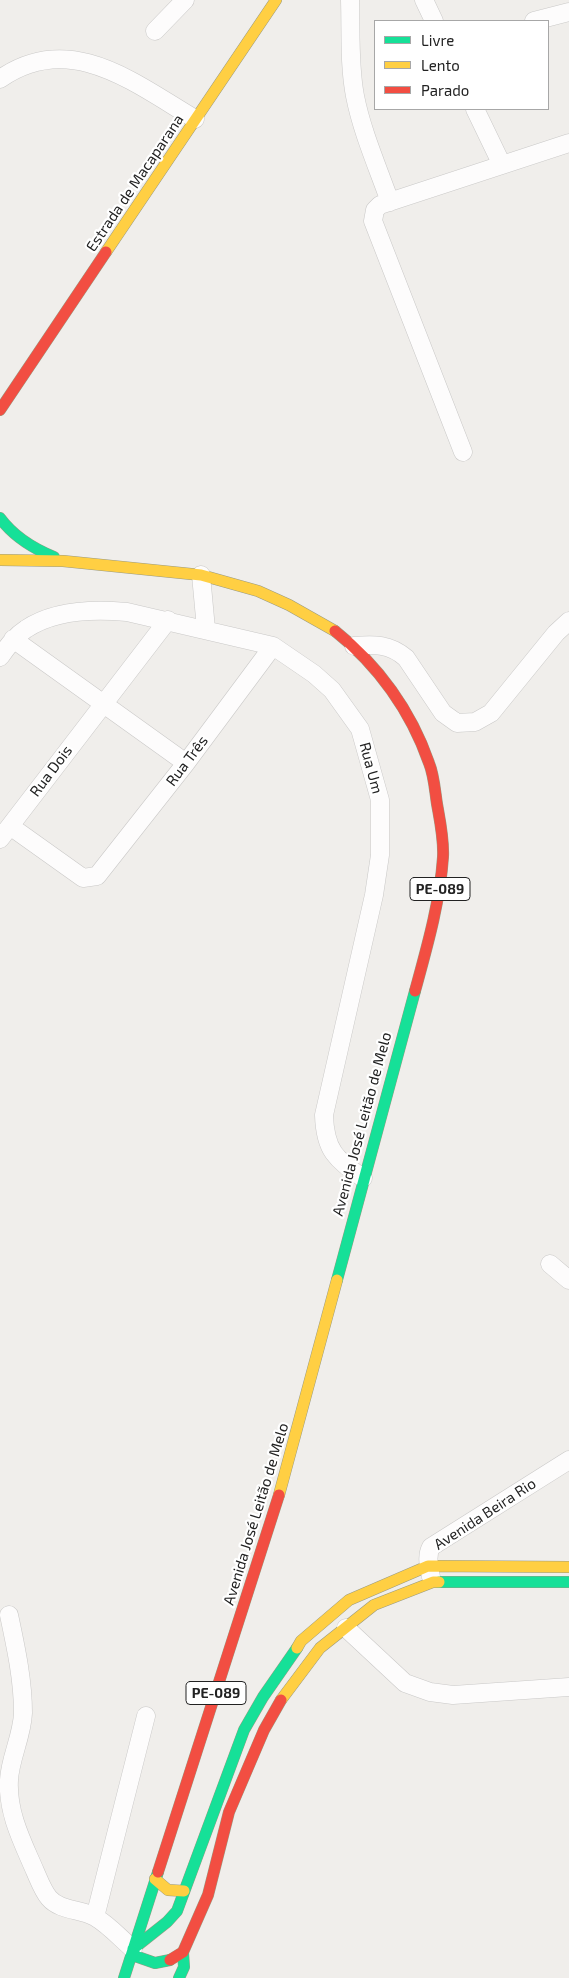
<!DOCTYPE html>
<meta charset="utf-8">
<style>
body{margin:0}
#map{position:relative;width:569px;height:1978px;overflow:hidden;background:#f0eeeb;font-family:"Exo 2",sans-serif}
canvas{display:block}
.legend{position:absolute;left:374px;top:20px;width:175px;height:90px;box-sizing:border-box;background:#fff;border:1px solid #a7a7a7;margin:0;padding:6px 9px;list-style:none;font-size:15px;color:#222}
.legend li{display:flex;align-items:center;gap:10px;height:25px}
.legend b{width:25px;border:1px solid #a7a7a7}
</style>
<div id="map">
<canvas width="569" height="1978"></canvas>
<ul class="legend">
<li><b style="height:6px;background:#16e098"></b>Livre</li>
<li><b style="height:6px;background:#ffcf43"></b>Lento</li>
<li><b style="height:6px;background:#f24e42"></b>Parado</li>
</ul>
</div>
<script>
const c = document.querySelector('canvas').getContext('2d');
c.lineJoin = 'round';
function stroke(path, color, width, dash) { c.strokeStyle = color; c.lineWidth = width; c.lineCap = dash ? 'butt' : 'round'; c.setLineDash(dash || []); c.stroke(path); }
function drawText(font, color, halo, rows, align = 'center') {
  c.font = font + ' "Exo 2",sans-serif'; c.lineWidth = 4.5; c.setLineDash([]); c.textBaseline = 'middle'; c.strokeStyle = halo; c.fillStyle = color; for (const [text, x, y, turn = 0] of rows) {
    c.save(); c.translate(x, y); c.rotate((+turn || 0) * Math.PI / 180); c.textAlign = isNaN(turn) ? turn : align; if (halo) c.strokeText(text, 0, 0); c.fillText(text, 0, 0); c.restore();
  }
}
const street = new Path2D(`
 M350,0C351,32 349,65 355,96C362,132 378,168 390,202
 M424,0L434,21
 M534,21L569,12
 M155,31L185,0
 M0,79C70,30 134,83 195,119
 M475,109L502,165
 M463,452L373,221L375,210L380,205L569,143
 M201,575L206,629
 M13,639L186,763
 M354,646C374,644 390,644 406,658L443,713L457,723L475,722L491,713L556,633L569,621
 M0,657C8,646 15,636 26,629C54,610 95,609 127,612L273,646L314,674L332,690L360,729L380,800V855L374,895L324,1115C325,1151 336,1159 363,1178
 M10,826L83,878L97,876L186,763L273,646
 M0,839L168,620
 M550,1264L569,1280
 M431,1577C429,1567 426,1556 431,1547L569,1460
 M9,1615C16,1648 23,1680 23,1713C22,1737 10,1758 9,1780C7,1813 23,1843 35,1871C39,1880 43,1891 49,1898C60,1911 81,1909 95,1917C109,1925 121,1939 133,1949
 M346,1628L405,1683L430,1692L453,1695L569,1687
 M95,1917L146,1716`);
const fast = new Path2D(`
 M0,518C14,537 32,548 54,557
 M337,1280L415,991
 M439,1582H569
 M170,1960L155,1963L135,1956L133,1949L167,1922L177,1911L244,1730L263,1697L297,1648
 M124,1978L158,1872
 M179,1978L184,1967L183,1952`);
const slow = new Path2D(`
 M106,252L276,0
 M0,560L63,561L201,575L258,591L289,605L335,631
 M279,1495L337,1280
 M297,1648L301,1641L349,1600L428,1566L569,1567
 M281,1700L320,1648L374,1605L433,1582H439
 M155,1879L168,1890L184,1891`);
const jam = new Path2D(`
 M0,410L106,252
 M335,631C378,665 411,711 429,763C434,775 435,791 437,804C440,821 444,839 443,857C440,902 427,947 415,991
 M158,1872L279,1495
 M170,1960L183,1952L208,1895L229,1812L264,1730L281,1700`);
const shields = [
 [440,889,60],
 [216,1693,60]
];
const shieldNames = [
 ["PE-089",440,889],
 ["PE-089",216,1693]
];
const streetNames = [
 ["Estrada de Macaparana",135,183,-56],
 ["Rua Três",187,761,-53],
 ["Rua Um",371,768,75],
 ["Rua Dois",51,771,-53],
 ["Avenida José Leitão de Melo",362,1124,-75],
 ["Avenida José Leitão de Melo",256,1514,-73],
 ["Avenida Beira Rio",485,1514,-33]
];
stroke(street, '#c9c8c7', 19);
stroke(fast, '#999a82', 12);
stroke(slow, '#999a82', 12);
stroke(jam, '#999a82', 12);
stroke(street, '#fdfcfc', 18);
stroke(fast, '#16e098', 11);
stroke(slow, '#ffcf43', 11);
stroke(jam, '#f24e42', 11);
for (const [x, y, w] of shields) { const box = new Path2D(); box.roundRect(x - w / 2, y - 11.5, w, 23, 4); c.fillStyle = '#fff'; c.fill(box); stroke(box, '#222', 1); }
drawText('bold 14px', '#222', null, shieldNames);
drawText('15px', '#222', '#fff', streetNames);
</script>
